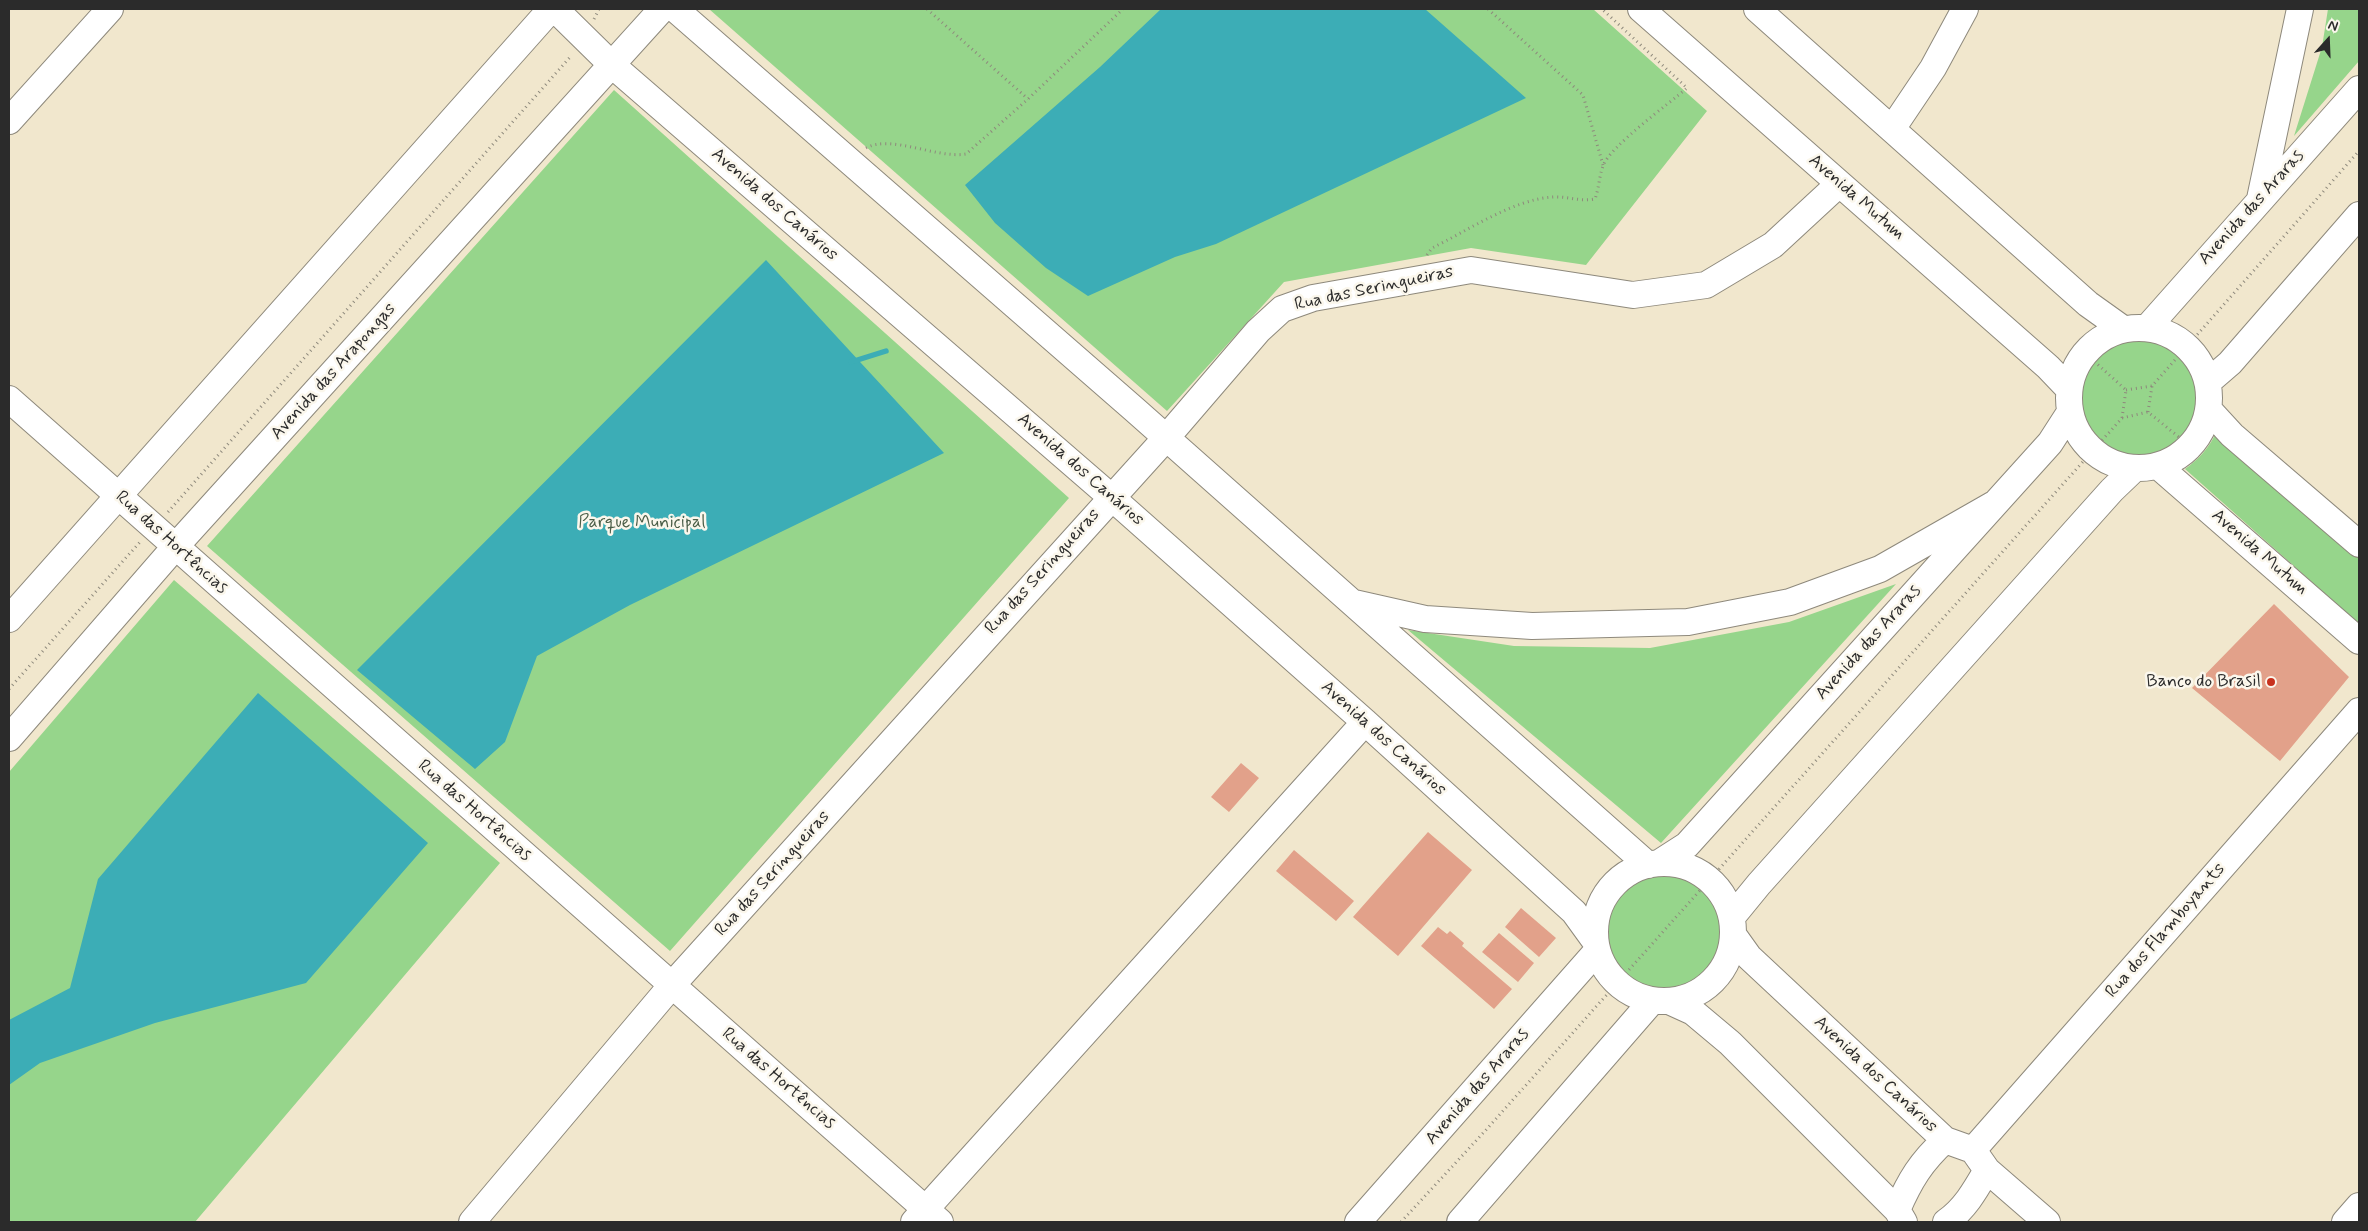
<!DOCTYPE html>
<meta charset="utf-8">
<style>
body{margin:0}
#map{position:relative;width:2368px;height:1231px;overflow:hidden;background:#f1e7cd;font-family:Mynerve,sans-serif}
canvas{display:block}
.frame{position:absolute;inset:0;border:10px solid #2b2b2b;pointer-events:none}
.north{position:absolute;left:2303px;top:15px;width:50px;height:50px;-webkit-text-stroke:4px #fbf7ec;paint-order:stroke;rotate:20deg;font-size:14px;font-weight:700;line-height:20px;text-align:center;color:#2b2b2b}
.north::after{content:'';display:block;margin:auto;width:18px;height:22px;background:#2b2b2b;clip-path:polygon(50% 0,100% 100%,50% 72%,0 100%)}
</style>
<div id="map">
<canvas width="2368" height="1231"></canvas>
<div class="frame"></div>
<div class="north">N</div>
</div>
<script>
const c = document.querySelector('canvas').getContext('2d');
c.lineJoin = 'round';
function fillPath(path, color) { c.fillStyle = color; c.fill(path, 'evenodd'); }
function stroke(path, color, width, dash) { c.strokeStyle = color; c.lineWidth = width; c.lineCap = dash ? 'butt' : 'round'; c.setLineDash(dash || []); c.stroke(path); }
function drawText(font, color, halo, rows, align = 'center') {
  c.font = font + ' Mynerve,sans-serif'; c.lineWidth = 5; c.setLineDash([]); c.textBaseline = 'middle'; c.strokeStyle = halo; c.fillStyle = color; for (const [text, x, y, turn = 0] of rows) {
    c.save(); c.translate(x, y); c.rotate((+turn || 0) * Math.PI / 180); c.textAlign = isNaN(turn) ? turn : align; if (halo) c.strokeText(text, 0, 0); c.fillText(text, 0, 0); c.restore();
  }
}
const green = new Path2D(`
 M709,9H1593L1707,111L1586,265L1471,248L1284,282L1167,411Z
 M2328,9H2359V61L2294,136L2322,47Z
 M614,90L1069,498L670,951L207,546Z
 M2082 398a57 57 0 1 1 114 0a57 57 0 1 1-114 0Z
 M2217,431L2359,556V624L2185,469C2200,458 2209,448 2217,431Z
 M174,580L500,863L195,1222H9V772Z
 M1896,584L1661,843L1408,630L1514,646L1650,648L1789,622Z
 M1605 933a59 59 0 1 1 118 0a59 59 0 1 1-118 0Z`);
const water = new Path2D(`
 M1161,9H1425L1526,98L1216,244L1175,257L1088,296L1046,268L995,223L965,185L1100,67Z
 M766,260L944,453L630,605L537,656L505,742L475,769L357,670Z
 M258,693L428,843L306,983L155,1023L40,1063L9,1085V1020L70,988L98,879Z`);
const stream = new Path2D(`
 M851,362L886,351`);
const building = new Path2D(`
 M2274,604L2349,677L2280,761L2192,688Z
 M1241,763L1259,778L1229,812L1211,797Z
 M1428,832L1472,870L1398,956L1353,917Z
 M1294,850L1354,901L1336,921L1276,871Z
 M1521,908L1556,938L1539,957L1505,927Z
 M1438,927L1447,934L1450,931L1464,943L1462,946L1512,989L1494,1009L1421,946Z
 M1499,933L1534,963L1518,982L1482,952Z`);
const path = new Path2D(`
 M927,9L1028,99
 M1488,9L1583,95L1603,165
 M594,19L599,9
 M866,148C891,134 937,159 966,154L1028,99L1123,9
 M1427,255L1432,248C1467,231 1514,199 1553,197C1567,196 1580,202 1595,199C1599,188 1599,177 1603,166C1609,147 1670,103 1687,88L1602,9
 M2126,390L2152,386
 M2148,412L2152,386L2359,151
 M2122,418L2148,412L2180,438
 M168,512L571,56
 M9,689L140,542
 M1401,1222L1485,1131L2122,418L2126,390L2095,362`);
const minor = new Path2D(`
 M555,9L612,65L1111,497L1365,722L1574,912L1595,941
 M675,9L1135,410L1648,865
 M1641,9L2048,367L2069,389
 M1757,9L2088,304L2123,329
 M9,121L110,9
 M1892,129L1933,68L1965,9
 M2260,199L2300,9
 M2147,328L2359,89
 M2069 398a70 70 0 1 1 140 0a70 70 0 1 1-140 0Z
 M2208,382L2230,363L2359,215
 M9,399L940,1222
 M2209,410L2232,435L2359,544
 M2158,466L2359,641
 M1354,603L1425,619L1532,626L1688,622L1790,602L1880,569L1994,504
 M9,619L551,9
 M9,738L175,547L662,9
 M1659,863L1687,845L2050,443L2070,412
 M1595 932a69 69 0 1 1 138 0a69 69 0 1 1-138 0Z
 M1732,917L1759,884L2112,490L2135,468
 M1734,936L1749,957L1945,1140L1973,1150L1987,1170L2047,1222
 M1671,1002L1693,1012L1730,1043L1897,1210L1904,1222
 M1973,1150L2359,711
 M1897,1210C1910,1180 1921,1162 1945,1140
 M472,1222L672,985L1166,438L1258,331L1282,309L1313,298L1471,270L1633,295L1706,285L1773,245L1839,184
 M914,1222L1365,722
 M1358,1222L1597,951
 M1460,1222L1652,1001
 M1946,1222C1965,1209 1976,1189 1987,1170
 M2345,1222L2359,1206`);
const markers = [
 [2271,682,5,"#c8321e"]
];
const streetNames = [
 ["Avenida Mutum",1856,198,41],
 ["Avenida dos Canários",774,205,41],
 ["Avenida das Araras",2252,208,-48],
 ["Rua das Seringueiras",1374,289,-12],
 ["Avenida das Arapongas",334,372,-48],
 ["Avenida dos Canários",1080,470,41],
 ["Rua das Hortências",171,543,42],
 ["Avenida Mutum",2259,553,41],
 ["Rua das Seringueiras",1043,572,-48],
 ["Avenida das Araras",1869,643,-48],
 ["Avenida dos Canários",1383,739,42],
 ["Rua das Hortências",474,811,41],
 ["Rua das Seringueiras",773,874,-48],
 ["Rua dos Flamboyants",2166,931,-49],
 ["Avenida dos Canários",1875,1075,43],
 ["Rua das Hortências",778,1079,41],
 ["Avenida das Araras",1478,1087,-49]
];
const parkNames = [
 ["Parque Municipal",642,523]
];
const poiNames = [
 ["Banco do Brasil",2261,682]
];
fillPath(green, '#96d58b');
fillPath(water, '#3cadb6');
stroke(stream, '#3cadb6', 5.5);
fillPath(building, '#e2a18a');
stroke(minor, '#8e897c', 28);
stroke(path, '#8e897c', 3, [1, 4]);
stroke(minor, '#fff', 26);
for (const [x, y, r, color] of markers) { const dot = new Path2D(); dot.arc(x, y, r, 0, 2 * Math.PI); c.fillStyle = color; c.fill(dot); stroke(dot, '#fbf7ec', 2); }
drawText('18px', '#2b2b2b', '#fbf7ec', streetNames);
drawText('18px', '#4b5e48', '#fbf7ec', parkNames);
drawText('18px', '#2b2b2b', '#fbf7ec', poiNames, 'right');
</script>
